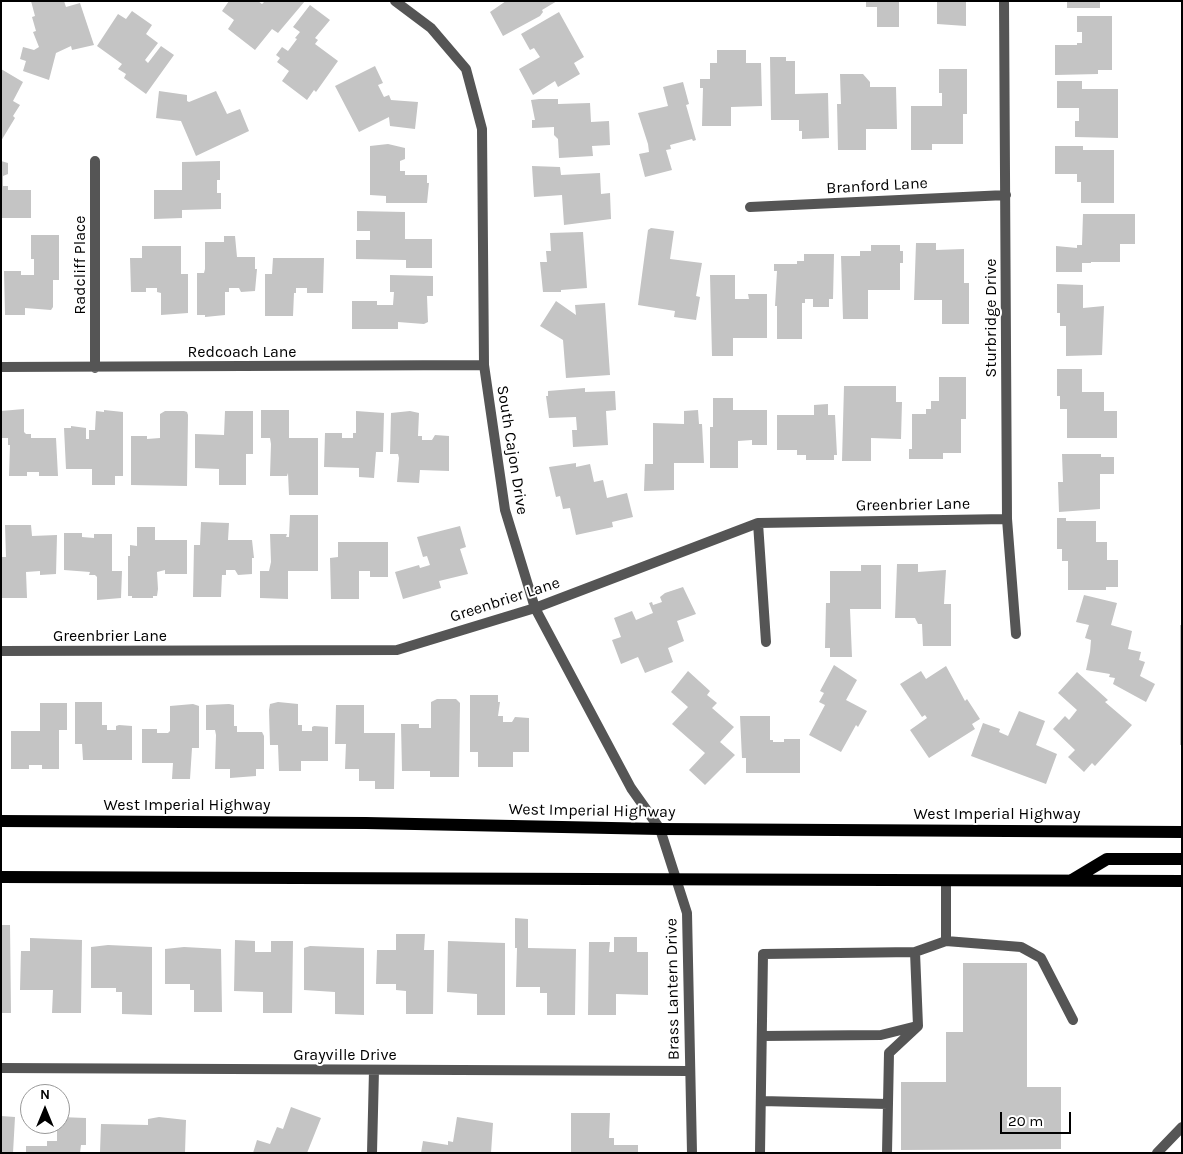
<!DOCTYPE html>
<style>
body{margin:0}
#map{position:relative;width:1183px;height:1154px;overflow:hidden;background:#fff;font-family:Karla,sans-serif}
canvas{display:block}
.frame{position:absolute;inset:0;border:2px solid #000;pointer-events:none}
.north{position:absolute;left:20px;top:1084px;width:50px;height:50px;box-sizing:border-box;background:#fff;border:1px solid #999;border-radius:50%;rotate:0deg;font-size:14px;font-weight:700;line-height:20px;text-align:center;color:#000}
.north::after{content:'';display:block;margin:auto;width:18px;height:22px;background:#000;clip-path:polygon(50% 0,100% 100%,50% 72%,0 100%)}
.scale{position:absolute;left:1000px;top:1112px;width:71px;height:22px;box-sizing:border-box;border:2px solid #000;border-top:0;padding-left:6px;font-size:15px;line-height:18px;white-space:nowrap;color:#000;-webkit-text-stroke:4px #fff;paint-order:stroke}
</style>
<div id="map">
<canvas width="1183" height="1154"></canvas>
<div class="frame"></div>
<div class="north">N</div>
<div class="scale">20 m</div>
</div>
<script>
const c = document.querySelector('canvas').getContext('2d');
c.lineJoin = 'round';
function fillPath(path, color) { c.fillStyle = color; c.fill(path, 'evenodd'); }
function stroke(path, color, width, dash) { c.strokeStyle = color; c.lineWidth = width; c.lineCap = dash ? 'butt' : 'round'; c.setLineDash(dash || []); c.stroke(path); }
function drawText(font, color, halo, rows, align = 'center') {
  c.font = font + ' Karla,sans-serif'; c.lineWidth = 4; c.setLineDash([]); c.textBaseline = 'middle'; c.strokeStyle = halo; c.fillStyle = color; for (const [text, x, y, turn = 0] of rows) {
    c.save(); c.translate(x, y); c.rotate((+turn || 0) * Math.PI / 180); c.textAlign = isNaN(turn) ? turn : align; if (halo) c.strokeText(text, 0, 0); c.fillText(text, 0, 0); c.restore();
  }
}
const building = new Path2D(`
 M31,1H64L66,7L80,3L94,45L72,50L71,46L56,53L49,80L23,71L26,61L20,59L23,47L34,50L39,47L33,32L36,31L32,17L35,16Z
 M229,1H258L262,4L265,1H305L278,33L272,29L255,50L228,29L234,20L222,11Z
 M506,1H557L542,10L543,12L540,16L503,36L490,12Z
 M866,1H899V27H877V7H866Z
 M937,1H966V26L937,24Z
 M1067,1H1100V8H1067Z
 M310,5L330,20L315,38L318,40L315,44L338,61L316,92L314,90L307,100L282,81L289,71L277,62L280,58L276,55L282,47L288,51L297,39L295,38L300,32L293,27Z
 M132,11L152,25L146,34L158,43L145,60L148,63L161,46L174,55L146,94L124,78L126,74L118,69L122,64L97,46L118,14L126,19Z
 M559,12L584,57L574,63L580,74L558,87L555,81L533,95L519,69L540,57L534,48L530,50L521,34Z
 M1077,16H1112V70H1098V74L1055,75V45H1077V43H1082V32H1077Z
 M717,50H746V63H761L762,106L731,107V126H702L703,88H700V79H710V63H717Z
 M770,57H786V61H795V94L828,93L829,138L802,139V131H799V120H771Z
 M375,66L383,83L378,85L384,97L389,95L391,100L418,102L415,129L390,126L389,117L359,132L335,86Z
 M1,69L23,82L13,101L20,105L13,116L15,118L1,141Z
 M939,69H967V114H963V144H932V150H911V106H942V93H939Z
 M840,74H863L870,82V87H896L897,129H866V150H838L837,104H841Z
 M1057,81H1082V89H1118V138L1075,137V121H1079V108H1057Z
 M683,82L689,104L686,105L696,140L693,141L692,139L670,145L671,149L666,150L672,170L645,177L639,154L649,152L648,144L638,113L668,106L663,87Z
 M159,91L187,95V101L189,102L216,91L227,114L240,109L249,131L196,156L181,121L156,118Z
 M539,99H558V104L590,103L591,122L609,121L610,145L592,146L593,156L559,158L558,139L554,135V127L532,128V120H535L531,100Z
 M388,144L405,148V159L400,161V171H405V175H427V183H429L427,203H386V196L370,195V146Z
 M1055,146H1083V150H1114V203H1081V182H1077V174H1055Z
 M1,161L8,163V174L3,176V186H8V190H31V218H1Z
 M220,161V180H217V193H221V209L182,210V218L154,219V190H182V162Z
 M532,166L560,167L561,175L600,173L601,194L610,193L611,219L564,225L562,195L534,197Z
 M357,211L405,212V239H432V268H406V260L356,259V240H370V231H357Z
 M1083,214H1135V244H1120V262H1091V263H1082V272H1056V246L1077,248V245H1082Z
 M651,228L674,231L670,259L702,263L696,296L700,297L696,320L674,317L675,311L638,305L648,230Z
 M583,232L587,288L561,290V292H543L540,262H547L546,251H551L550,233Z
 M31,235H59V280H53V307L51,310L25,308V315H5L4,271H21V275H34V259H31Z
 M224,236H235L237,257H255V269H257L255,291L241,292L239,288H229V292H225V315L205,317V315H197V273H204L205,269V242H224Z
 M916,243H936V250L964,249V283H969V324H942V300H914Z
 M871,245H900V251H903V263H900V290H868V319H843L841,256H860V251H871Z
 M142,246H181V274H188V313L161,315V293L157,292V288H146V292H131L130,258H142Z
 M804,254H834L833,299H829V307H813V299H805V303H802V339H777V306H775L777,271H774V264H797V261H804Z
 M273,258H324L323,293H307V288H296V293H294L293,316H265V274H272Z
 M390,275L433,276V296H427L428,322L424,324L398,322V329H352V301H377V305H393L394,292H390Z
 M710,275H735V299H749L748,294H767V338H733V356H712Z
 M1057,284L1083,285V308L1104,306L1102,355L1066,356V326H1060V313H1057Z
 M556,301L576,315L575,305L605,303L610,375L566,378L563,340L540,326Z
 M1057,369H1082V392H1104V411H1117V438H1067V409H1060V396H1057Z
 M939,377H966V419H961V453H943V459H909V449H912V414H926V409H931V401H939Z
 M844,386H896V402H902L901,439L871,438V461H842Z
 M585,388V392L615,391L616,410L606,411L608,445L573,447L572,430H577L576,417L549,418L546,396H548V391Z
 M713,398H733V410H767V445H752V440L738,441V468H710V427H713Z
 M828,404V415H835L837,455H834V460H806V455H797V450H777V415H814V405Z
 M24,409V432L26,434H31V438H56L58,476H39V472H27V476H9L10,445H8V438H1V411Z
 M104,410L123,412V476H115V485H92V469H66L64,428H71V426L86,428V439H89V430H95L96,411L104,412Z
 M261,410H289V438H318V495H289L288,473L287,476H270L271,444L270,438H261Z
 M698,410L699,424H702L704,463H674V490L644,491L645,464H653V423L684,424V411Z
 M165,411H184L187,412L188,415L187,486L131,485V436H147V439L160,438V414Z
 M225,411H253V454H246V485H219V469L195,468V434L224,435Z
 M356,411L384,413L383,452H376L374,478L359,477V468L324,467L325,433H342V438H353V433H356Z
 M410,411L419,413L418,436H422V440H432L435,435L449,436V471L420,470L419,483L397,482L399,458L398,454H390L391,413Z
 M1062,454H1101V457H1114V474H1100V509L1059,512L1058,482H1063Z
 M576,463V467L590,464L594,482L603,480L607,498L627,493L633,517L612,522L613,527L576,535L570,508L563,509L560,496L556,497L549,467Z
 M290,515H318V571H288V599L260,598V571H269L271,562L270,534H287L286,537H289Z
 M1057,518H1066V521H1096V542H1107V560H1118V587H1106V590H1068V561H1062V549H1057Z
 M201,522L229,523L228,540H252L254,558H252V574L238,575L235,570H226V575H222L221,597H193L194,545H200Z
 M5,525H31L32,536L57,535L56,574L40,575V571L26,572L27,598H1V557H6Z
 M460,526L466,547L460,549L468,574L439,581L441,588L403,599L395,572L419,565L420,568L430,565L427,556L423,557L417,537Z
 M137,527H155V540H187V574H165V570L157,572L158,589L157,596H153V598H132V596H128V556H130V545L137,546Z
 M64,533H82V537L94,538V534H112V571H122L121,598L97,600V577L95,575H89L90,572L64,570Z
 M338,542H388V577H370V571H359V599H331L330,558L338,557Z
 M897,564H918V572L946,570L944,604H951V646H923L922,624H918L915,618H895Z
 M861,565H881V609H850L852,657H830V648H825L826,603H830V571H861Z
 M683,587L696,614L677,621L684,641L668,648L673,662L645,673L638,657L621,664L612,640L621,637L614,618L632,611L636,620L653,613L649,603L652,602L653,605L662,602L660,597L665,593Z
 M1084,595L1117,603L1111,625L1132,631L1128,649L1141,652L1139,660L1145,662L1140,676L1155,684L1146,702L1113,684L1115,678L1109,677L1110,674L1086,670L1090,652L1091,640L1085,638L1089,625L1076,622Z
 M1180,625H1182V745H1180Z
 M834,665L857,680L846,700L867,711L858,727L856,725L841,752L809,735L825,705L819,702L824,693L820,691Z
 M946,666L965,701L967,699L980,719L972,724L975,729L929,758L910,730L927,718L925,715L922,717L900,684L921,671L926,679Z
 M688,671L710,691L707,695L717,703L712,708L734,727L720,742L735,755L705,785L689,770L705,753L672,724L688,707L671,692Z
 M1077,672L1108,700L1105,702L1132,725L1095,766L1092,763L1084,772L1068,757L1075,750L1053,729L1065,716L1069,720L1077,710L1058,693Z
 M470,695H498V702H500L498,716H503V722H512L515,717L529,718V752H513V767H478V752H470Z
 M437,699H456L460,703L459,777H430V771H402L401,724H419V728H431V702Z
 M75,702H102V725H107V730H116V726L119,725L132,726V760H83L82,744H75Z
 M278,702L298,704V725H302V731H312V727L314,726L328,727V761H301V771H279L278,745H270L269,710L270,704Z
 M40,703H67V730H59V769H42V765H29V769H11V731H40Z
 M193,704L199,706V748H192L190,779H172L173,763H142V729H157V733H168L170,731V706Z
 M229,704L234,705V726H237V732H262L264,736V769H256V776L230,778V769H215L216,735L215,730H206V705Z
 M336,705H364V733H395L394,789H375V781H359V769H345L346,744H335Z
 M1019,711L1045,721L1036,745L1057,754L1046,784L971,756L983,723L1000,729L999,732L1008,736Z
 M740,716H770V740H773V742H784V739H800V773H746V758H742Z
 M515,918L528,919V948L576,949L575,1015H547V993H540V987H516L517,948H515Z
 M1,925H10L11,1013H1Z
 M396,934H425L424,950H434L433,1014H406V991L396,990V984H376L377,950H396Z
 M614,937H637V952H648V995L616,994V1015H588L589,942H610L609,952H614Z
 M30,938L82,940L81,1013H52L53,990H20L21,951H30Z
 M235,940L255,941V952H271V941H293L292,1013H263V992L234,991Z
 M448,941L505,943V1015H477V994L447,992Z
 M108,945L152,947V1015L122,1014V992H116V988H91V947Z
 M310,946L364,948V1015L335,1014V992L304,990V948Z
 M184,947L221,949L222,1012H194V990H190V984H165V949Z
 M963,963H1027V1087H1061V1149L901,1150V1082H946V1032H963Z
 M291,1107L321,1118L307,1153H253L257,1140L270,1144L277,1127L283,1129Z
 M571,1113H610L609,1138H614V1145H638V1153H571Z
 M1,1116L15,1117L13,1153H1Z
 M60,1117L86,1118V1145H81L80,1153H26V1146H47V1141H57V1124H60Z
 M159,1117L186,1120L185,1153L100,1152L101,1124L148,1125V1119Z
 M457,1117L493,1123L491,1153H421L423,1141L448,1145V1141L453,1142Z`);
const lane = new Path2D(`
 M946,941L1021,947L1041,958L1073,1020
 M762,1036L881,1035L917,1026
 M761,1101L888,1104
 M760,1153L763,954L915,952L946,941V880
 M887,1153L889,1053L918,1026L915,952
 M1157,1153L1182,1127`);
const street = new Path2D(`
 M395,1L431,28L466,69L482,129L484,365L505,510L535,608L631,788L660,829L687,913L692,1153
 M1004,1L1007,519L1016,634
 M95,161V368
 M750,207L1006,195
 M1,367L484,365
 M758,523L766,642
 M1,651L397,650L535,608L758,523L1007,519
 M1,1068L689,1071
 M372,1153L374,1070`);
const primary = new Path2D(`
 M1,821L366,823L660,829L1182,832
 M1,877L1182,881
 M1072,880L1107,859H1182`);
const streetNames = [
 ["Branford Lane",877,186,-3],
 ["Radcliff Place",80,265,-90],
 ["Sturbridge Drive",991,318,-90],
 ["Redcoach Lane",242,352],
 ["South Cajon Drive",512,450,81],
 ["Greenbrier Lane",913,505,-1],
 ["Greenbrier Lane",505,600,-18],
 ["Greenbrier Lane",110,636],
 ["West Imperial Highway",187,805],
 ["West Imperial Highway",592,811,1],
 ["West Imperial Highway",997,814],
 ["Brass Lantern Drive",673,989,-91],
 ["Grayville Drive",345,1055]
];
fillPath(building, '#c4c4c4');
stroke(lane, '#555', 10);
stroke(street, '#555', 10);
stroke(primary, '#000', 12);
drawText('16px', '#000', '#fff', streetNames);
</script>
